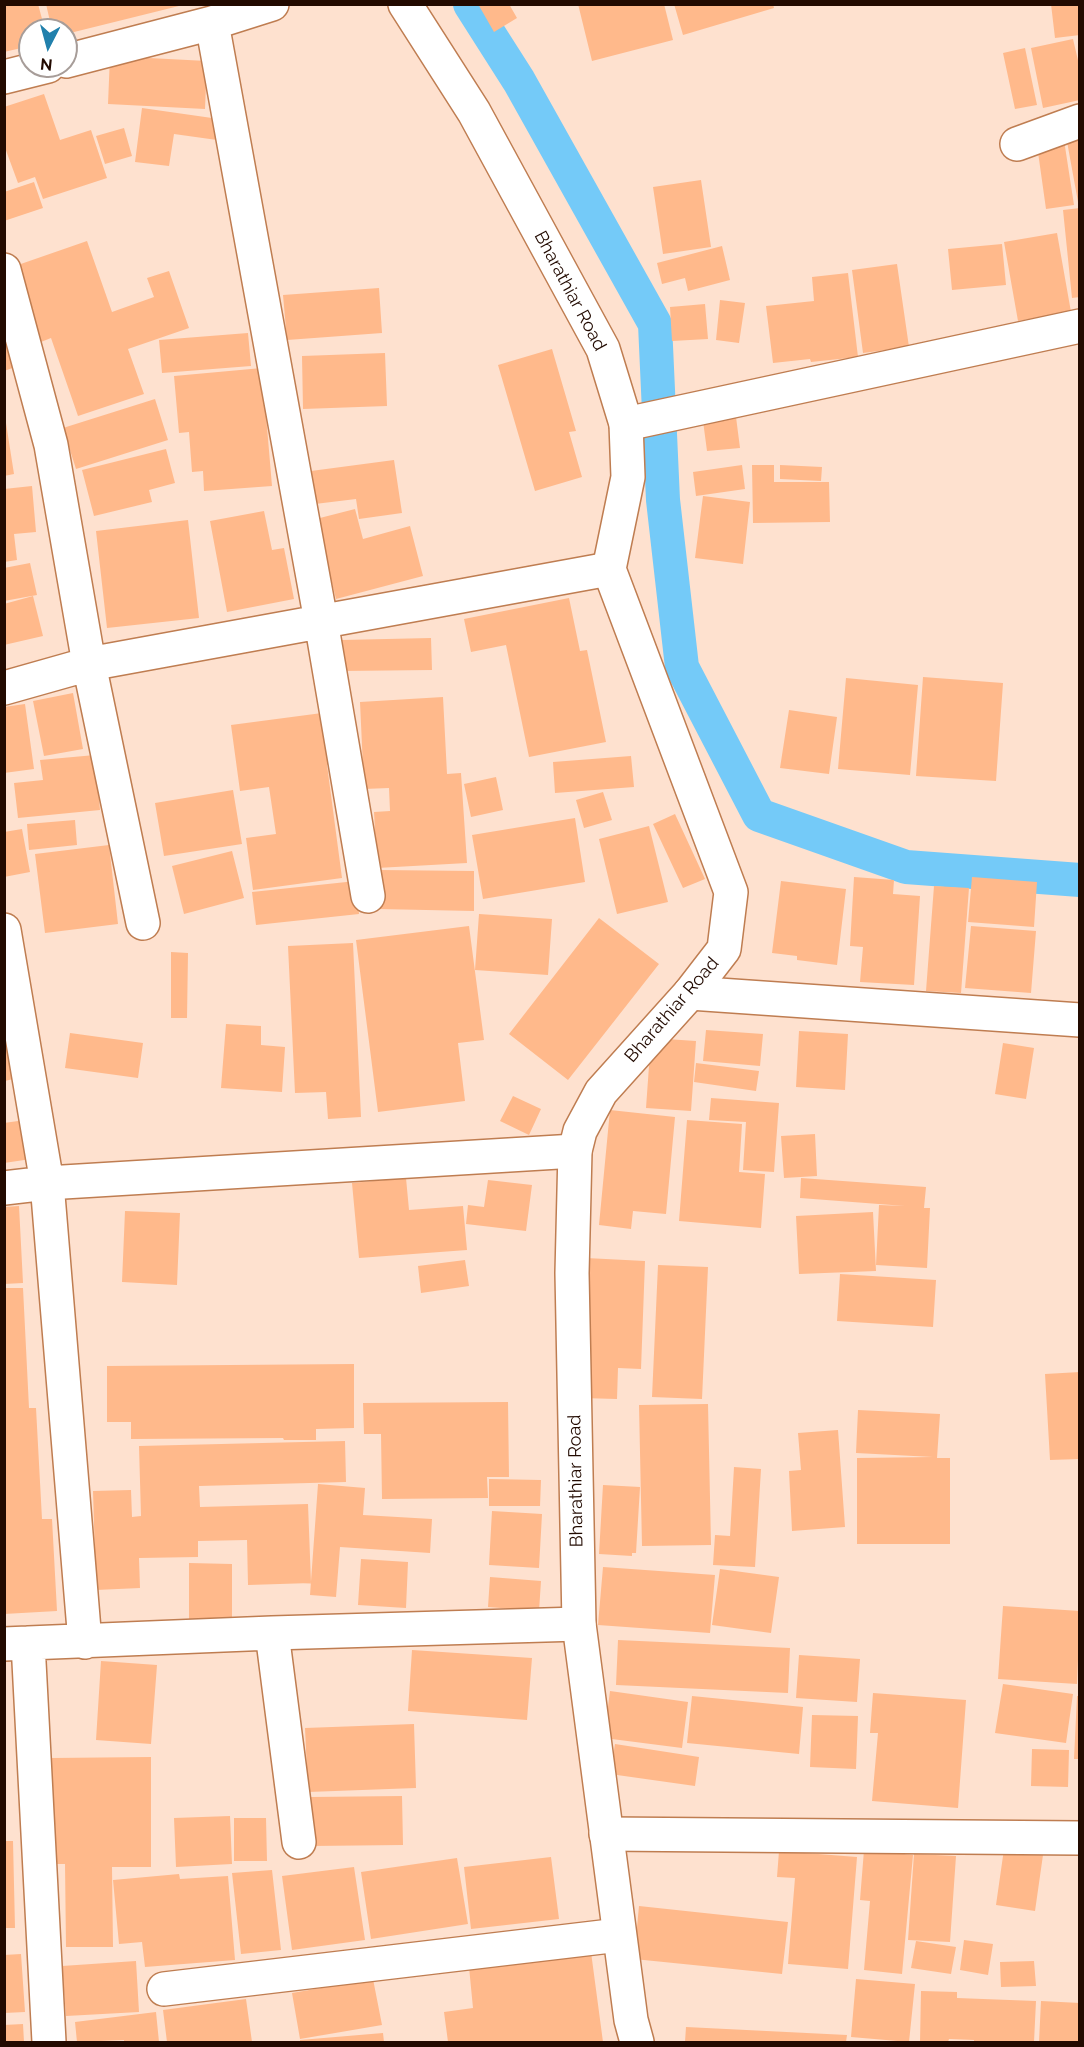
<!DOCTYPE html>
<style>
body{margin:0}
#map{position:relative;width:1084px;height:2047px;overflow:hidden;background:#fee1cf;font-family:Raleway,sans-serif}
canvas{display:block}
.frame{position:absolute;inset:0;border:6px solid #220a00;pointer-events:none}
.north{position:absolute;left:18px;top:18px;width:60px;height:60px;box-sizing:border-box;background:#fff;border:2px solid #a79d99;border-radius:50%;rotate:186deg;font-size:16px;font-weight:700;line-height:24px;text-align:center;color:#220a00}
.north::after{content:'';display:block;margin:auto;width:21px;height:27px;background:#2180ac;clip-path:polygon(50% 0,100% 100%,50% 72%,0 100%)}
</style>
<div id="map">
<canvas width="1084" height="2047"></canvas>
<div class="frame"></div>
<div class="north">N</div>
</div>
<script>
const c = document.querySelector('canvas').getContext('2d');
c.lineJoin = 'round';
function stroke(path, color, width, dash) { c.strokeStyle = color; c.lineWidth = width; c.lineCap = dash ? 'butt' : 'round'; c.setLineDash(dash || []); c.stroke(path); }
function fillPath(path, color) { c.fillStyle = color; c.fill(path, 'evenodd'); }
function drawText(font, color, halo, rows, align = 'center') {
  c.font = font + ' Raleway,sans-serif'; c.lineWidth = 6; c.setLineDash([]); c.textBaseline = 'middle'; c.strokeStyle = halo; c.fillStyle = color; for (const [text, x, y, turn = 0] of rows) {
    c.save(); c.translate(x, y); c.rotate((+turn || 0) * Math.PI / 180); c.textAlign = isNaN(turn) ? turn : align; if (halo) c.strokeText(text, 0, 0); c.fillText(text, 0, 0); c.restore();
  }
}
const canal = new Path2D(`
 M470,4L519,81L655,324L663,500L682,667L759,815L906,867L1080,880`);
const building = new Path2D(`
 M4,4H38L45,30H30V46L4,52Z
 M46,4H183V5L66,34V30H52Z
 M478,4H509L517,18L494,32Z
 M578,4H664L673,40L592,61Z
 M674,4H773L774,8L683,35Z
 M1051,4H1080V35L1055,38Z
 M1073,39L1080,69V100L1043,108L1031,48Z
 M1025,48L1037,105L1015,109L1003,53Z
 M110,56L207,61L205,109L108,104Z
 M44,94L60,140L91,130L107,178L43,199L35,177L18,183L4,145V107Z
 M142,108L219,119L217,140L174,134L169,166L135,162Z
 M124,128L132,156L105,164L96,136Z
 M1080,133V202H1078L1066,136Z
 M1064,140L1074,205L1046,209L1037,145Z
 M701,180L711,247L663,254L653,187Z
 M34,182L43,208L4,221V192Z
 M1080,208V297L1072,298L1063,210Z
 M1057,233L1071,312L1018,321L1004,242Z
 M87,241L112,312L154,297L147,278L169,271L189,328L128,349L144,394L78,416L51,338L41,342L15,266Z
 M1002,244L1006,285L952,290L948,249Z
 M722,246L730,280L688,291L685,278L662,284L657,263Z
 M897,264L909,347L863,353L852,270Z
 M848,273L858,357L811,362L810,359L773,363L766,306L814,301L812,277Z
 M379,288L382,333L287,340L283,295Z
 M720,300L745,303L739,343L716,340Z
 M705,304L708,339L672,341L670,307Z
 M4,315L24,364L4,371Z
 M248,333L251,366L162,373L159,340Z
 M552,349L576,431L569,432L582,477L535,491L498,365Z
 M385,353L387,406L303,409L302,356Z
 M262,368L272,486L204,491L203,471L192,472L189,432L179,433L174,376Z
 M155,399L168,440L76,469L63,428Z
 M736,417L740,448L707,451L703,421Z
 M6,423L14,474L4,476V424Z
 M166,449L175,483L149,490L152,502L94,516L82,470Z
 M394,460L402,513L359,519L356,499L315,504L311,471Z
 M742,465L745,489L696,496L693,472Z
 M752,465H774V482H829L830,522L753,523Z
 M780,465L822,467L821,481L780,479Z
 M32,486L36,532L14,534L17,560L4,562V489Z
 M703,496L750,502L743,564L695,558Z
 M355,509L363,539L410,526L423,576L336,599L316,519Z
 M264,511L272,550L284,548L294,599L227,612L210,521Z
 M188,520L199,618L107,628L96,531Z
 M30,563L37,595L4,601V568Z
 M33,596L43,636L4,645V604Z
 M569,598L580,651L587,650L606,742L529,757L506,645L471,652L464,619Z
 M431,638L432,670L342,671V640Z
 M923,677L1003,683L996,781L916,776Z
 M846,678L918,685L910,775L838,769Z
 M73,693L83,749L44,756L33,701Z
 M443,697L447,774L461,773L467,863L377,868L374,812L390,811L389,788L364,789L360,702Z
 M25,704L34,769L4,773V707Z
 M789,710L837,717L829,774L780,768Z
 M322,713L329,764L327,765L342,878L253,890L246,838L276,834L269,787L240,791L231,725Z
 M95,755L100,810L18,818L14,783L43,780L40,760Z
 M631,756L634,787L555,793L553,762Z
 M496,777L503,810L471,817L464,784Z
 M233,790L242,844L164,856L155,803Z
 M603,792L612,820L584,828L576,800Z
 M675,814L705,879L683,888L653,824Z
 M575,818L585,882L483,899L472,835Z
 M75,820L77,845L29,850L27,824Z
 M649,826L668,902L617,914L599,839Z
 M22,829L30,872L4,877V832Z
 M109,845L118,924L45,933L35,854Z
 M232,851L244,898L184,914L172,866Z
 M379,870L474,871V911L378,909Z
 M854,877L894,880L893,894L920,896L914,985L860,982L863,947L850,946Z
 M972,877L1037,882L1034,927L968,922Z
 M356,881L359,914L256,925L252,892Z
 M781,881L846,889L837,965L797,960V956L772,953Z
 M934,886L969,888L961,993L926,991Z
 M479,914L552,919L548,975L475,970Z
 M599,918L659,964L568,1080L509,1034Z
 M469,926L484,1040L458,1043L465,1101L378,1112L356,940Z
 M971,926L1036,931L1031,993L965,988Z
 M353,943L361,1117L328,1119L326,1092L295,1093L288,946Z
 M171,952L188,953L187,1018H171Z
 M226,1024L261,1026V1045L285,1047L282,1092L221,1088Z
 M706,1030L763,1034L760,1066L703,1061Z
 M799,1031L848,1034L845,1090L796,1087Z
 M70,1033L143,1043L138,1078L65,1068Z
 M651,1038L696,1041L691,1111L646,1108Z
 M1003,1043L1034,1048L1026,1099L995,1094Z
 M15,1046L21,1077L5,1081L4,1049Z
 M696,1063L759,1071L756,1091L694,1082Z
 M513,1096L541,1109L529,1135L500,1121Z
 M711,1098L779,1103L774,1172L743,1170L746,1122L709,1120Z
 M610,1110L675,1117L666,1214L633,1211L631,1229L599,1225Z
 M25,1120L31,1159L4,1163V1123Z
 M687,1120L742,1124L739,1172L765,1174L761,1228L679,1221Z
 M815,1134L817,1176L784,1178L781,1136Z
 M406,1178L409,1210L463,1206L467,1250L359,1258L352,1183Z
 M801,1178L926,1187L924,1208H930L927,1268L876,1265L879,1205L905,1206L800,1198Z
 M488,1180L532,1185L526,1231L466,1224L468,1205L484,1207Z
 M19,1206L23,1283L4,1284V1207Z
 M125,1211L180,1213L177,1285L122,1282Z
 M873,1212L876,1271L799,1274L796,1216Z
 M586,1258L645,1261L641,1369L618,1368L617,1399L581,1398Z
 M465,1260L469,1286L421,1293L418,1266Z
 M658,1265L708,1267L702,1399L652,1397Z
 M840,1274L936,1280L933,1327L837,1321Z
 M4,1288H23L29,1408H36L42,1519H52L57,1611L4,1614Z
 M354,1364V1428L316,1429V1440H284L283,1438L131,1439V1422H107V1366Z
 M1080,1372V1459L1050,1460L1045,1374Z
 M508,1402L509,1477H487L488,1498L382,1499L381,1434H364L363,1403Z
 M708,1404L711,1545L642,1546L639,1405Z
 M858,1410L940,1414L937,1458H950V1544H857V1458L933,1457L856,1453Z
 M838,1430L845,1527L792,1531L789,1471L801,1470L798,1433Z
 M345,1441L346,1482L199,1486L200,1507L308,1504L311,1583L248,1585L247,1540L198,1541V1557L139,1558L140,1588L96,1590L93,1491L131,1490L132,1517L141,1516L139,1446Z
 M734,1467L761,1469L755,1567L713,1565L715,1535L730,1536Z
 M489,1479L541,1480L540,1506H489Z
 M318,1484L365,1488L363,1515L432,1519L430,1553L340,1547L336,1597L310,1595Z
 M603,1485L640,1487L636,1553H632V1556L599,1554Z
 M492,1511L542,1514L539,1568L489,1565Z
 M361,1559L408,1562L406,1608L358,1605Z
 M189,1563L232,1564V1621H189Z
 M603,1567L715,1575L710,1633L598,1625Z
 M720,1569L779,1577L771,1633L712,1625Z
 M490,1577L541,1581L539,1611L488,1607Z
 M1003,1606L1080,1611L1077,1684L998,1679Z
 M618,1640L790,1648L788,1693L616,1685Z
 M412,1650L532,1658L527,1720L408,1711Z
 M799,1655L860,1659L857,1702L796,1698Z
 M101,1661L157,1665L151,1744L96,1740Z
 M1003,1684L1073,1694L1066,1743L995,1733Z
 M610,1691L688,1702L682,1748L604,1738Z
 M873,1693L966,1700L958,1808L872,1801L878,1733H870Z
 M692,1696L803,1707L799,1754L687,1743Z
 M1077,1696H1080V1759H1074Z
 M812,1715L858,1716L856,1769L810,1767Z
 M414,1724L416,1788L308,1792L305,1728Z
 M615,1744L699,1757L695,1786L610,1774Z
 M1032,1749L1069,1750L1068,1787L1031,1786Z
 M151,1757V1867H112L113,1947H66L65,1864H52V1758Z
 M402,1796L403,1845L311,1846V1797Z
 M230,1816L232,1864L176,1867L174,1818Z
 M234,1818H266L267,1861H234Z
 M4,1841H13L15,1928H4Z
 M1004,1849L1043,1855L1035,1911L996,1905Z
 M864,1850L913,1855L902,1974L864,1970L870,1901L860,1900Z
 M779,1851L857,1857L848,1969L788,1964L795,1878L777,1877Z
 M914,1854L956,1856L950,1942L908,1940Z
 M551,1857L559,1919L471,1929L464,1867Z
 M457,1858L468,1924L371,1939L361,1872Z
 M354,1867L365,1940L292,1950L282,1876Z
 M272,1870L281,1950L241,1954L232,1873Z
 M179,1874L180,1879L228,1876L235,1960L145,1967L142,1942L119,1944L113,1880Z
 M639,1906L788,1922L782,1974L634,1959Z
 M964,1940L993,1944L988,1975L960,1970Z
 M916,1941L956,1947L951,1974L911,1968Z
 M591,1952L603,2042H448L444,2012L473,2008L469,1967Z
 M21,1954L25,2012L4,2013V1955Z
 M136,1961L139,2012L66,2016L62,1966Z
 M1034,1961L1036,1986L1001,1987L1000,1962Z
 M373,1979L382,2025L300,2039L292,1993Z
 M856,1979L915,1984L909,2042L851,2037Z
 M921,1991L957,1992V1998L1036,2001L1034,2042H974V2040L949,2039L948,2042H920Z
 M246,1999L252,2042H167L163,2010Z
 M1041,2001L1080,2003V2042H1039Z
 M156,2012L159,2042H124V2040L77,2042L75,2022Z
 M23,2024L24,2042H4V2025Z
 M686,2027L847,2035L846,2042H685Z
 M383,2033L384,2042H300V2040Z`);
const minor = new Path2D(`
 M212,23L321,621L368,896
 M66,61L212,23L272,4
 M4,77L48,66
 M1017,144L1080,121
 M4,270L51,445L89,664L143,923
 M626,424L1080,326
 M4,688L89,664L609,569
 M4,930L47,1183L85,1642
 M690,993L1080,1020
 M4,1188L47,1183L575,1151
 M272,1633L299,1842
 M28,1643L49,2042
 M4,1644L272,1633L579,1624
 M606,1834L1080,1838
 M164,1989L619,1935`);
const major = new Path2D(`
 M405,4L474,112L603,349L626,424L628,477L609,569L731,892L724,949L690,993L601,1092L580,1131L575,1151L572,1273L579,1624L631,2020L637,2042`);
const streetNames = [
 ["Bharathiar Road",570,291,62],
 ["Bharathiar Road",672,1010,-49],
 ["Bharathiar Road",576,1481,-91]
];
stroke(canal, '#74caf8', 34);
fillPath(building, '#ffb98b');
stroke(minor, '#bf7d51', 36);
stroke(major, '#bf7d51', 36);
stroke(minor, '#fff', 33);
stroke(major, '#fff', 33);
drawText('18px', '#220a00', '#fff', streetNames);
</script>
